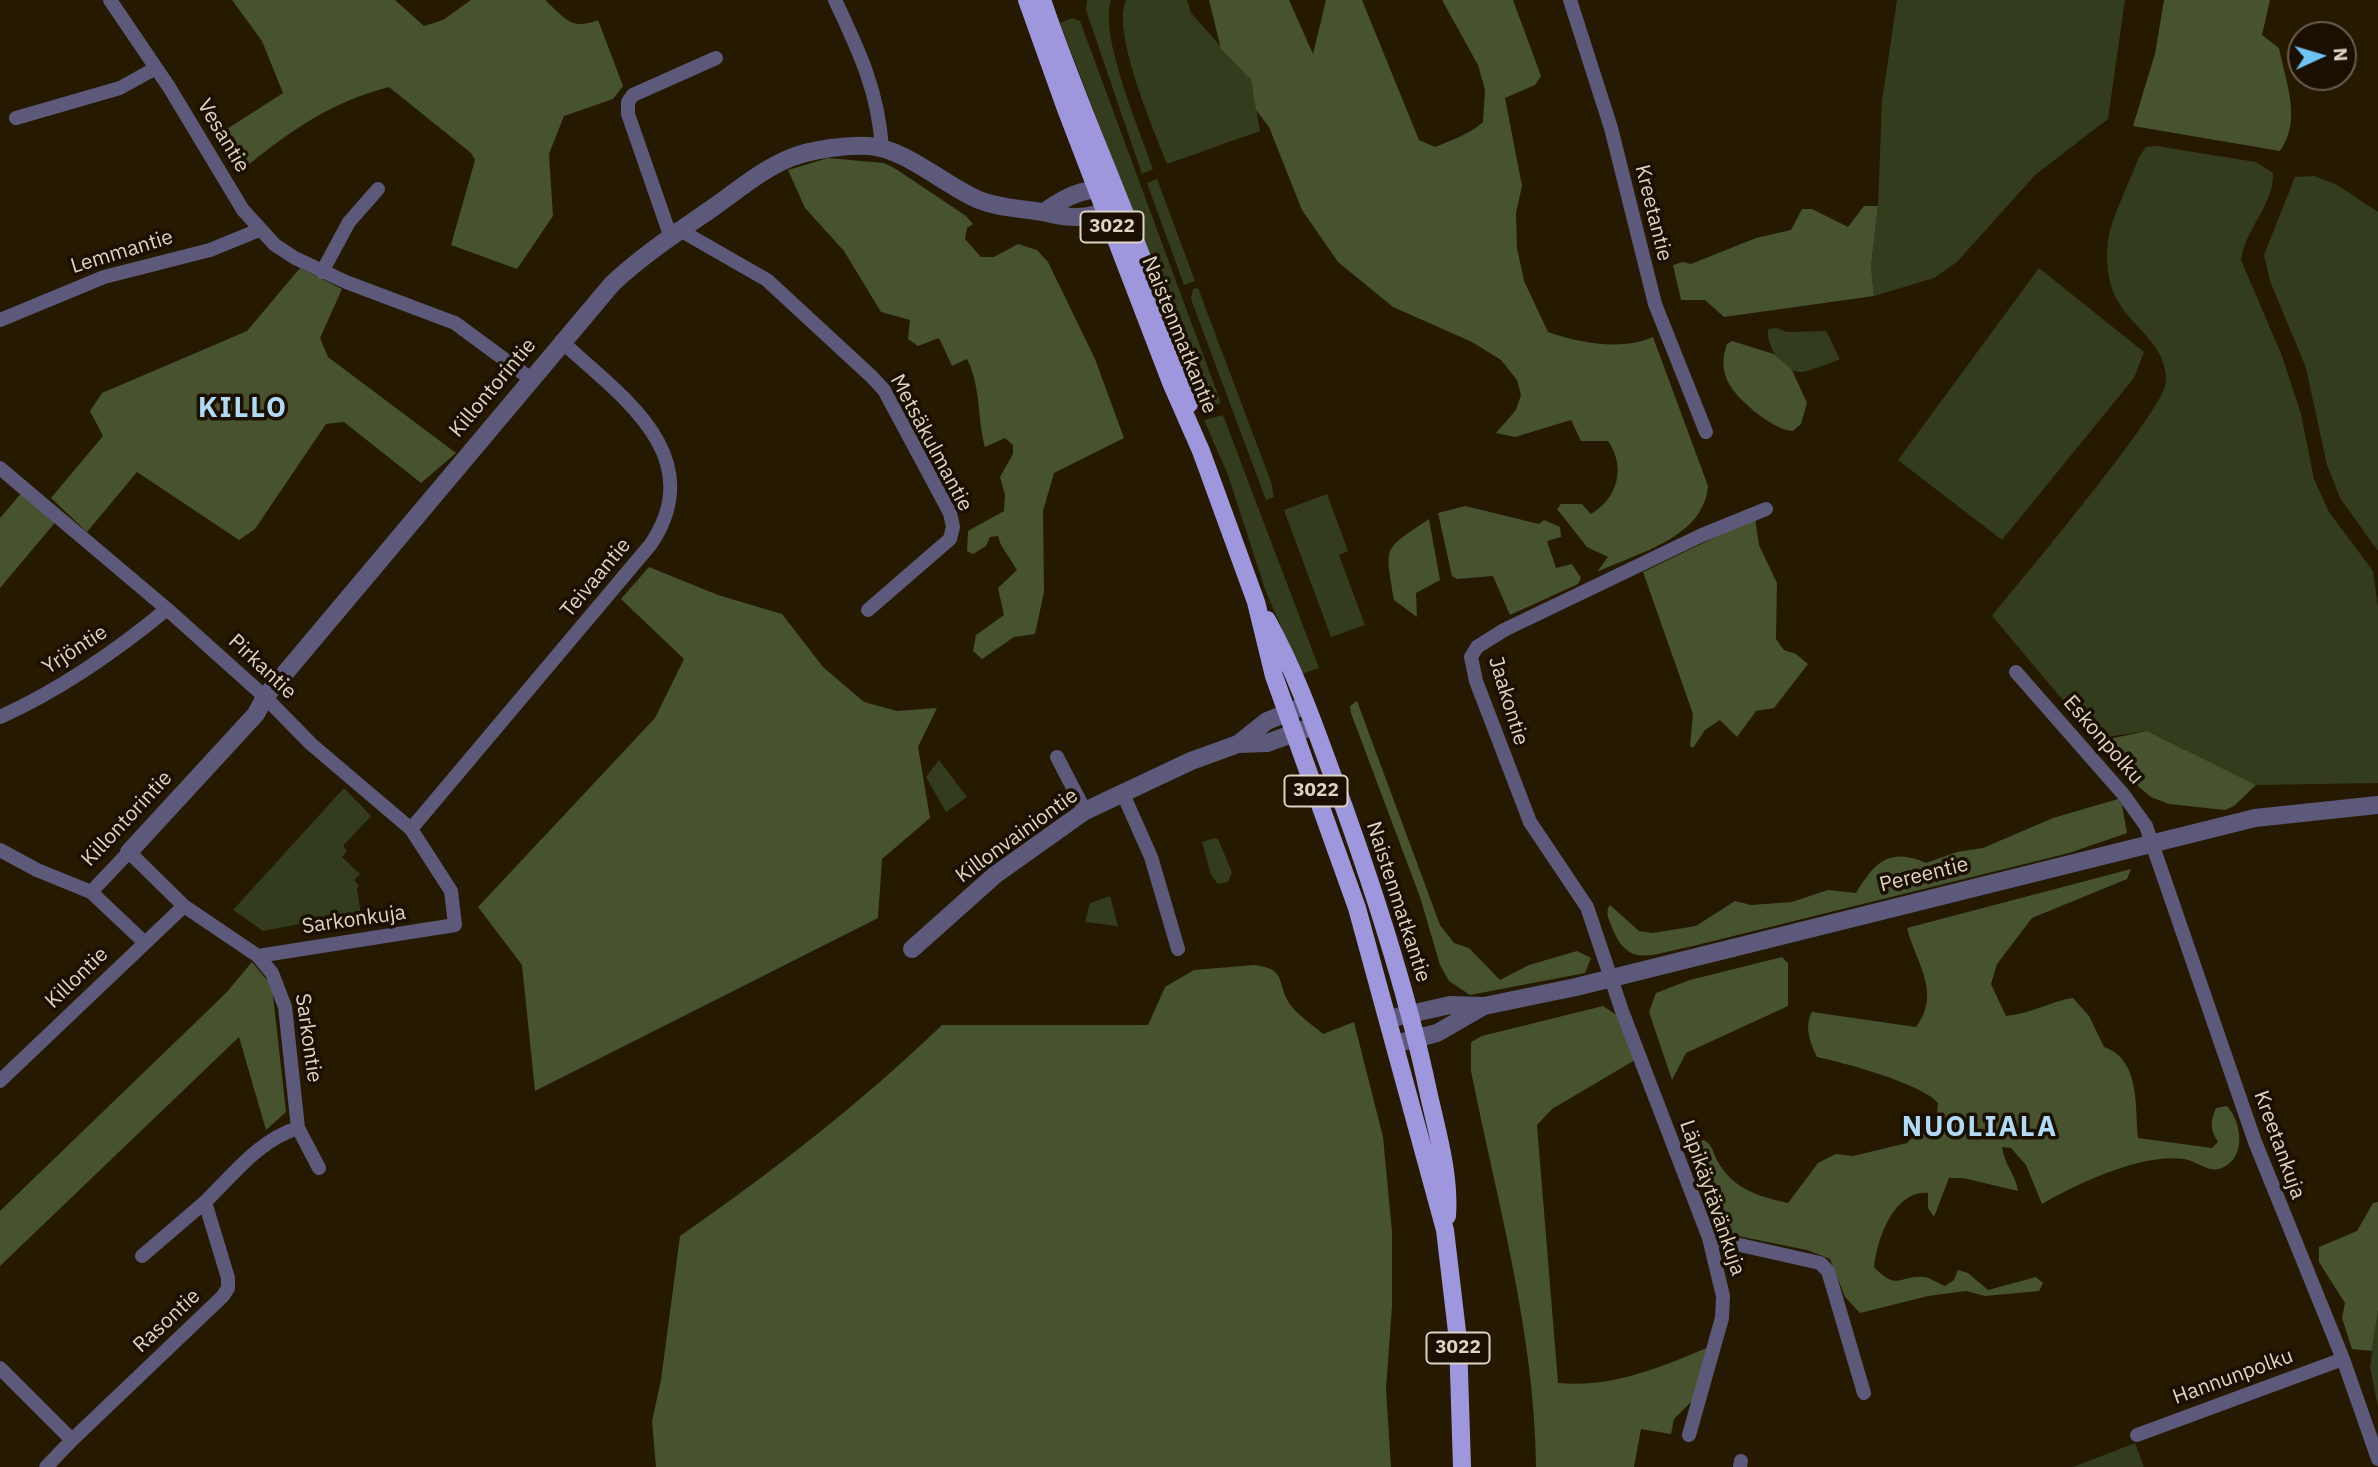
<!DOCTYPE html>
<meta charset="utf-8">
<style>
body{margin:0}
#map{position:relative;width:2378px;height:1467px;overflow:hidden;background:#251900;font-family:"IBM Plex Sans",sans-serif}
canvas{display:block}
.north{position:absolute;left:2287px;top:21px;width:70px;height:70px;box-sizing:border-box;background:#1b1000;border:2px solid #685e4f;border-radius:50%;rotate:86deg;font-size:19px;font-weight:700;line-height:28px;text-align:center;color:#dcd4c5}
.north::after{content:'';display:block;margin:auto;width:24px;height:32px;background:#70c1f4;clip-path:polygon(50% 0,100% 100%,50% 72%,0 100%)}
</style>
<div id="map">
<canvas width="2378" height="1467"></canvas>
<div class="north">N</div>
</div>
<script>
const c = document.querySelector('canvas').getContext('2d');
c.lineJoin = 'round';
function fillPath(path, color) { c.fillStyle = color; c.fill(path, 'evenodd'); }
function stroke(path, color, width, dash) { c.strokeStyle = color; c.lineWidth = width; c.lineCap = dash ? 'butt' : 'round'; c.setLineDash(dash || []); c.stroke(path); }
function drawText(font, color, halo, rows, align = 'center') {
  c.font = font + ' "IBM Plex Sans",sans-serif'; c.lineWidth = 7; c.setLineDash([]); c.textBaseline = 'middle'; c.strokeStyle = halo; c.fillStyle = color; for (const [text, x, y, turn = 0] of rows) {
    c.save(); c.translate(x, y); c.rotate((+turn || 0) * Math.PI / 180); c.textAlign = isNaN(turn) ? turn : align; if (halo) c.strokeText(text, 0, 0); c.fillText(text, 0, 0); c.restore();
  }
}
const green = new Path2D(`
 M1087,0H1111C1099,37 1140,130 1153,169L1142,174L1086,10Z
 M1126,0H1187L1191,13L1251,80L1260,131L1167,164C1154,130 1111,32 1126,0Z
 M1897,0H2125L2108,119L2035,175L1957,262L1934,278L1874,296L1871,266L1878,206L1882,101Z
 M1072,18L1080,21L1221,403L1200,410L1170,309L1060,23Z
 M2156,146L2256,162L2273,173C2274,205 2245,229 2241,260L2282,356L2301,414L2314,479L2329,512L2373,571L2378,607V783L2256,785L2147,731L2107,737L2083,724L1992,616C2019,582 2164,411 2166,382C2167,343 2132,329 2116,298C2107,281 2106,260 2108,241C2110,221 2131,179 2139,157L2146,147Z
 M2314,176L2337,185L2378,212V551L2340,498L2327,465L2306,368L2270,281L2264,255L2295,177Z
 M1157,179L1195,281L1184,285L1147,183Z
 M2039,268L2144,352L2134,378L2002,540L1898,460Z
 M1198,288L1271,482L1274,497L1266,500L1191,299L1193,289Z
 M1776,328L1787,332L1826,331L1840,359C1834,362 1808,371 1803,372C1783,374 1766,346 1768,329Z
 M1223,415L1319,668L1302,674L1266,592L1228,475L1204,420Z
 M1327,494L1348,551L1339,555L1365,625L1331,637L1284,510Z
 M939,760L967,797L946,812L926,777Z
 M344,788L371,816L343,846L347,851L342,857L360,874L354,880L359,886L357,889L361,915L379,912L380,916L394,914L395,919L343,928L340,916L263,931L233,910Z
 M1214,838L1218,839L1232,872L1228,882L1218,884L1211,875L1202,842Z
 M1110,896L1118,926L1085,922L1090,903Z
 M2378,1310V1407L2370,1367Z
 M2135,1443L2144,1467H2073Z`);
const forest = new Path2D(`
 M232,0H395L424,26L443,20L471,0H545C565,18 571,31 598,20L623,86L613,99L564,116L549,154L553,216L517,269L451,245L475,160L471,153L389,87C327,103 286,134 237,174L213,138L283,93L262,41Z
 M1209,0H1289L1313,54L1326,0H1362L1419,140L1435,147C1452,140 1470,134 1483,122L1485,90L1478,65L1442,0H1513L1541,76L1535,85L1505,98L1522,186L1516,213L1517,248L1524,281L1548,332C1579,343 1622,351 1653,337L1708,486C1704,538 1637,553 1597,572L1608,557L1587,547L1557,509L1561,504H1582L1591,514C1618,498 1626,467 1608,441H1581L1571,420L1515,437L1496,433L1516,410L1521,395L1517,380L1501,360L1472,342L1393,307L1338,262L1302,210L1269,127L1256,110L1251,80L1221,49Z
 M2164,0H2270L2262,35L2279,48C2286,83 2302,120 2280,151L2133,126L2155,54Z
 M828,158L884,163L896,169L966,216L973,224L967,228L965,239L981,257H994L1018,244L1037,250L1048,262L1095,359L1124,438L1054,473L1043,511L1044,592L1035,634L1014,637L982,659L973,651L976,635L1004,615L998,588L1017,570L1001,545L998,536L990,537L986,546L973,554L967,551L968,531L1004,511L1005,495L1000,477L1013,454V445L1005,438L985,447C977,418 981,386 967,359L952,366L939,338L918,346L908,339L910,320L881,312L844,251L805,208L788,170Z
 M1864,206H1878L1871,266L1874,296L1724,317L1705,300H1681L1673,265L1683,262L1691,264L1756,238L1791,230L1802,209H1812L1848,227Z
 M300,268L342,289L320,338L328,357L456,453L421,483L344,422L326,424L255,529L239,540L137,472L87,532L51,498L103,436L90,411L102,393L247,331Z
 M1732,341L1774,354L1792,370L1807,403L1801,424L1793,431C1774,431 1731,396 1726,377C1722,366 1723,355 1727,344Z
 M24,490L58,519L0,588V518Z
 M1465,506L1539,524L1544,520L1560,527L1561,537L1547,541L1556,568L1572,564L1581,578L1578,584L1510,615L1493,576L1457,579L1452,576L1438,513Z
 M1755,518L1759,545L1777,583L1776,639L1784,650L1796,654L1808,664L1774,708L1756,711L1737,737L1720,720L1705,730L1693,748L1690,746L1693,714L1643,572Z
 M1429,519L1440,580L1416,593L1417,617L1394,600C1385,544 1382,551 1429,519Z
 M649,567L718,595L782,614L823,667L864,702L897,711L937,708L918,747L930,818L882,859L878,918L535,1091L522,965L478,907L655,718L684,659L621,599Z
 M1357,701L1440,925L1454,943L1469,948L1500,980L1529,965L1577,951L1591,958L1585,973L1470,995L1449,981L1440,965L1420,897L1351,713L1350,706Z
 M2147,731L2256,785L2234,806L2225,810L2169,804L2151,797L2139,787L2099,741Z
 M2118,799L2122,805L2127,833L2069,853L1689,947C1650,954 1628,970 1611,925C1608,917 1605,912 1610,905L1639,931L1653,933L1696,926L1735,901L1751,905L1792,902L1828,890L1856,893C1875,862 1889,847 1926,863L1957,852L1983,848L2053,818Z
 M2131,869L2127,879L2032,918L1997,964L1991,984L2006,1016C2034,1013 2048,1002 2073,998L2089,1016L2104,1047C2140,1059 2135,1105 2138,1138L2212,1148L2218,1142C2210,1129 2210,1122 2216,1108L2227,1106C2241,1121 2247,1155 2224,1167C2209,1175 2198,1161 2184,1159C2142,1153 2078,1183 2042,1204L2026,1165L2011,1148L2002,1147C2004,1164 2016,1175 2018,1191L1963,1178H1949L1934,1217L1928,1208V1193C1894,1190 1877,1239 1874,1267C1898,1292 1899,1275 1924,1277C1931,1278 1939,1284 1945,1286L1954,1280L1958,1270L1968,1273L1988,1290L2036,1277L2043,1283L2039,1291L1985,1296L1966,1291L1928,1296L1860,1313L1845,1297L1830,1259L1807,1250L1733,1235L1726,1230L1697,1157L1696,1142L1704,1140C1713,1145 1713,1153 1718,1162C1733,1189 1760,1197 1788,1203L1818,1163L1836,1154L1853,1156L1907,1143L1937,1113L1938,1103C1923,1084 1842,1062 1817,1057C1810,1043 1804,1026 1812,1012L1916,1027C1942,992 1916,964 1907,928Z
 M1782,957L1788,963V1006L1686,1053L1672,1080L1649,1012L1656,993L1690,980Z
 M252,962L272,986L286,1112L266,1130L239,1037L0,1266V1211L226,993Z
 M1254,965C1287,969 1276,981 1289,1003C1296,1014 1313,1025 1323,1034L1354,1022L1383,1137L1392,1232V1306L1386,1389L1391,1467H656L652,1421L661,1380L680,1236C772,1172 861,1103 942,1025H1148L1165,987L1194,970Z
 M1603,1006L1618,1016L1635,1060L1552,1109L1537,1125L1558,1383C1612,1388 1658,1368 1707,1348L1692,1401L1674,1419L1671,1434L1641,1429L1634,1467H1536C1535,1334 1497,1201 1471,1071V1042L1482,1036Z
 M2378,1202V1310L2372,1351L2352,1349L2342,1318L2345,1303L2319,1262V1247L2357,1231L2373,1203Z`);
const minor = new Path2D(`
 M110,0L169,87L243,210L275,245L295,258L346,282L455,323L531,379
 M835,0C859,51 878,90 882,148
 M1570,0L1611,128L1655,304L1706,432
 M16,118L120,88L156,68
 M678,229L767,280L872,377L884,390L950,513L953,527L950,539L868,610
 M670,235L628,114V102L633,95L716,58
 M322,272L349,222L378,189
 M0,320L104,277L210,250L259,230
 M0,468L167,609L265,697L311,744L411,829L451,891L455,925L258,956
 M2016,672L2123,794L2146,826L2255,1142L2343,1359L2378,1459
 M0,717C62,689 115,652 167,609
 M1057,757L1085,811
 M1123,794L1151,857L1178,949
 M411,829L651,544C710,455 621,396 561,341
 M0,850L37,870L91,892L144,942
 M91,892L129,852L184,906L258,956L272,973L285,1007L298,1128L319,1168
 M0,1081L184,906
 M1709,1238L1820,1263L1828,1271L1864,1393
 M142,1256L205,1202
 M0,1368L72,1440L223,1296L228,1288V1278L205,1202C234,1174 259,1140 298,1128
 M1689,1435L1722,1318L1723,1296L1709,1238L1622,1011L1587,907L1530,822L1476,681L1471,657L1477,647L1504,630L1702,535L1766,509
 M2137,1435L2343,1359
 M46,1467L72,1440
 M1740,1467L1741,1461`);
const tertiary = new Path2D(`
 M1044,212C1064,198 1083,187 1109,190
 M1238,744L1267,721L1306,705
 M129,852L256,714L265,697L612,284C644,254 678,232 714,207C738,190 763,169 790,158C813,149 845,145 869,146C904,148 946,186 979,200C1001,209 1024,208 1047,213C1071,219 1098,220 1116,202
 M912,949L995,875L1085,811L1191,761L1238,744L1267,743L1314,726
 M1388,1019L1450,1005L1484,1006L1576,987L2255,818L2378,805
 M1395,1044L1437,1033L1484,1006`);
const primary = new Path2D(`
 M1027,0L1066,109L1172,385L1201,451L1256,602L1274,676L1357,908L1445,1230L1458,1340L1462,1467
 M1042,0C1088,135 1154,265 1189,404
 M1267,620C1298,676 1318,736 1340,796C1375,893 1407,991 1428,1091C1437,1132 1450,1174 1447,1216`);
const shields = [
 [1112,227,63],
 [1316,791,63],
 [1458,1348,63]
];
const shieldNames = [
 ["3022",1112,227],
 ["3022",1316,791],
 ["3022",1458,1348]
];
const streetNames = [
 ["Vesantie",223,136,59],
 ["Kreetantie",1653,213,76],
 ["Lemmantie",122,252,-17],
 ["Naistenmatkantie",1179,335,68],
 ["Killontorintie",493,388,-50],
 ["Metsäkulmantie",931,443,62],
 ["Teivaantie",596,578,-50],
 ["Yrjöntie",75,650,-33],
 ["Pirkantie",262,667,43],
 ["Jaakontie",1508,701,73],
 ["Eskonpolku",2103,740,49],
 ["Killontorintie",127,819,-47],
 ["Killonvainiontie",1017,836,-36],
 ["Pereentie",1924,875,-14],
 ["Naistenmatkantie",1398,902,72],
 ["Sarkonkuja",354,920,-8],
 ["Killontie",77,978,-44],
 ["Sarkontie",308,1038,82],
 ["Kreetankuja",2279,1145,70],
 ["Läpikäytävänkuja",1712,1198,71],
 ["Rasontie",167,1321,-43],
 ["Hannunpolku",2233,1377,-20]
];
const districtNames = [
 ["KILLO",243,409],
 ["NUOLIALA",1980,1128]
];
fillPath(green, '#333d1d');
fillPath(forest, '#47532e');
stroke(minor, '#5c597a', 14);
stroke(tertiary, '#5c597a', 18);
stroke(primary, '#9e97dd', 18);
for (const [x, y, w] of shields) { const box = new Path2D(); box.roundRect(x - w / 2, y - 15.5, w, 31, 5); c.fillStyle = '#1b1000'; c.fill(box); stroke(box, '#dcd4c5', 2); }
drawText('bold 19px', '#dcd4c5', null, shieldNames);
drawText('21px', '#dcd4c5', '#1b1000', streetNames);
c.letterSpacing = '2px';
drawText('bold 28px', '#b0daf7', '#1b1000', districtNames);
c.letterSpacing = '0px';
</script>
